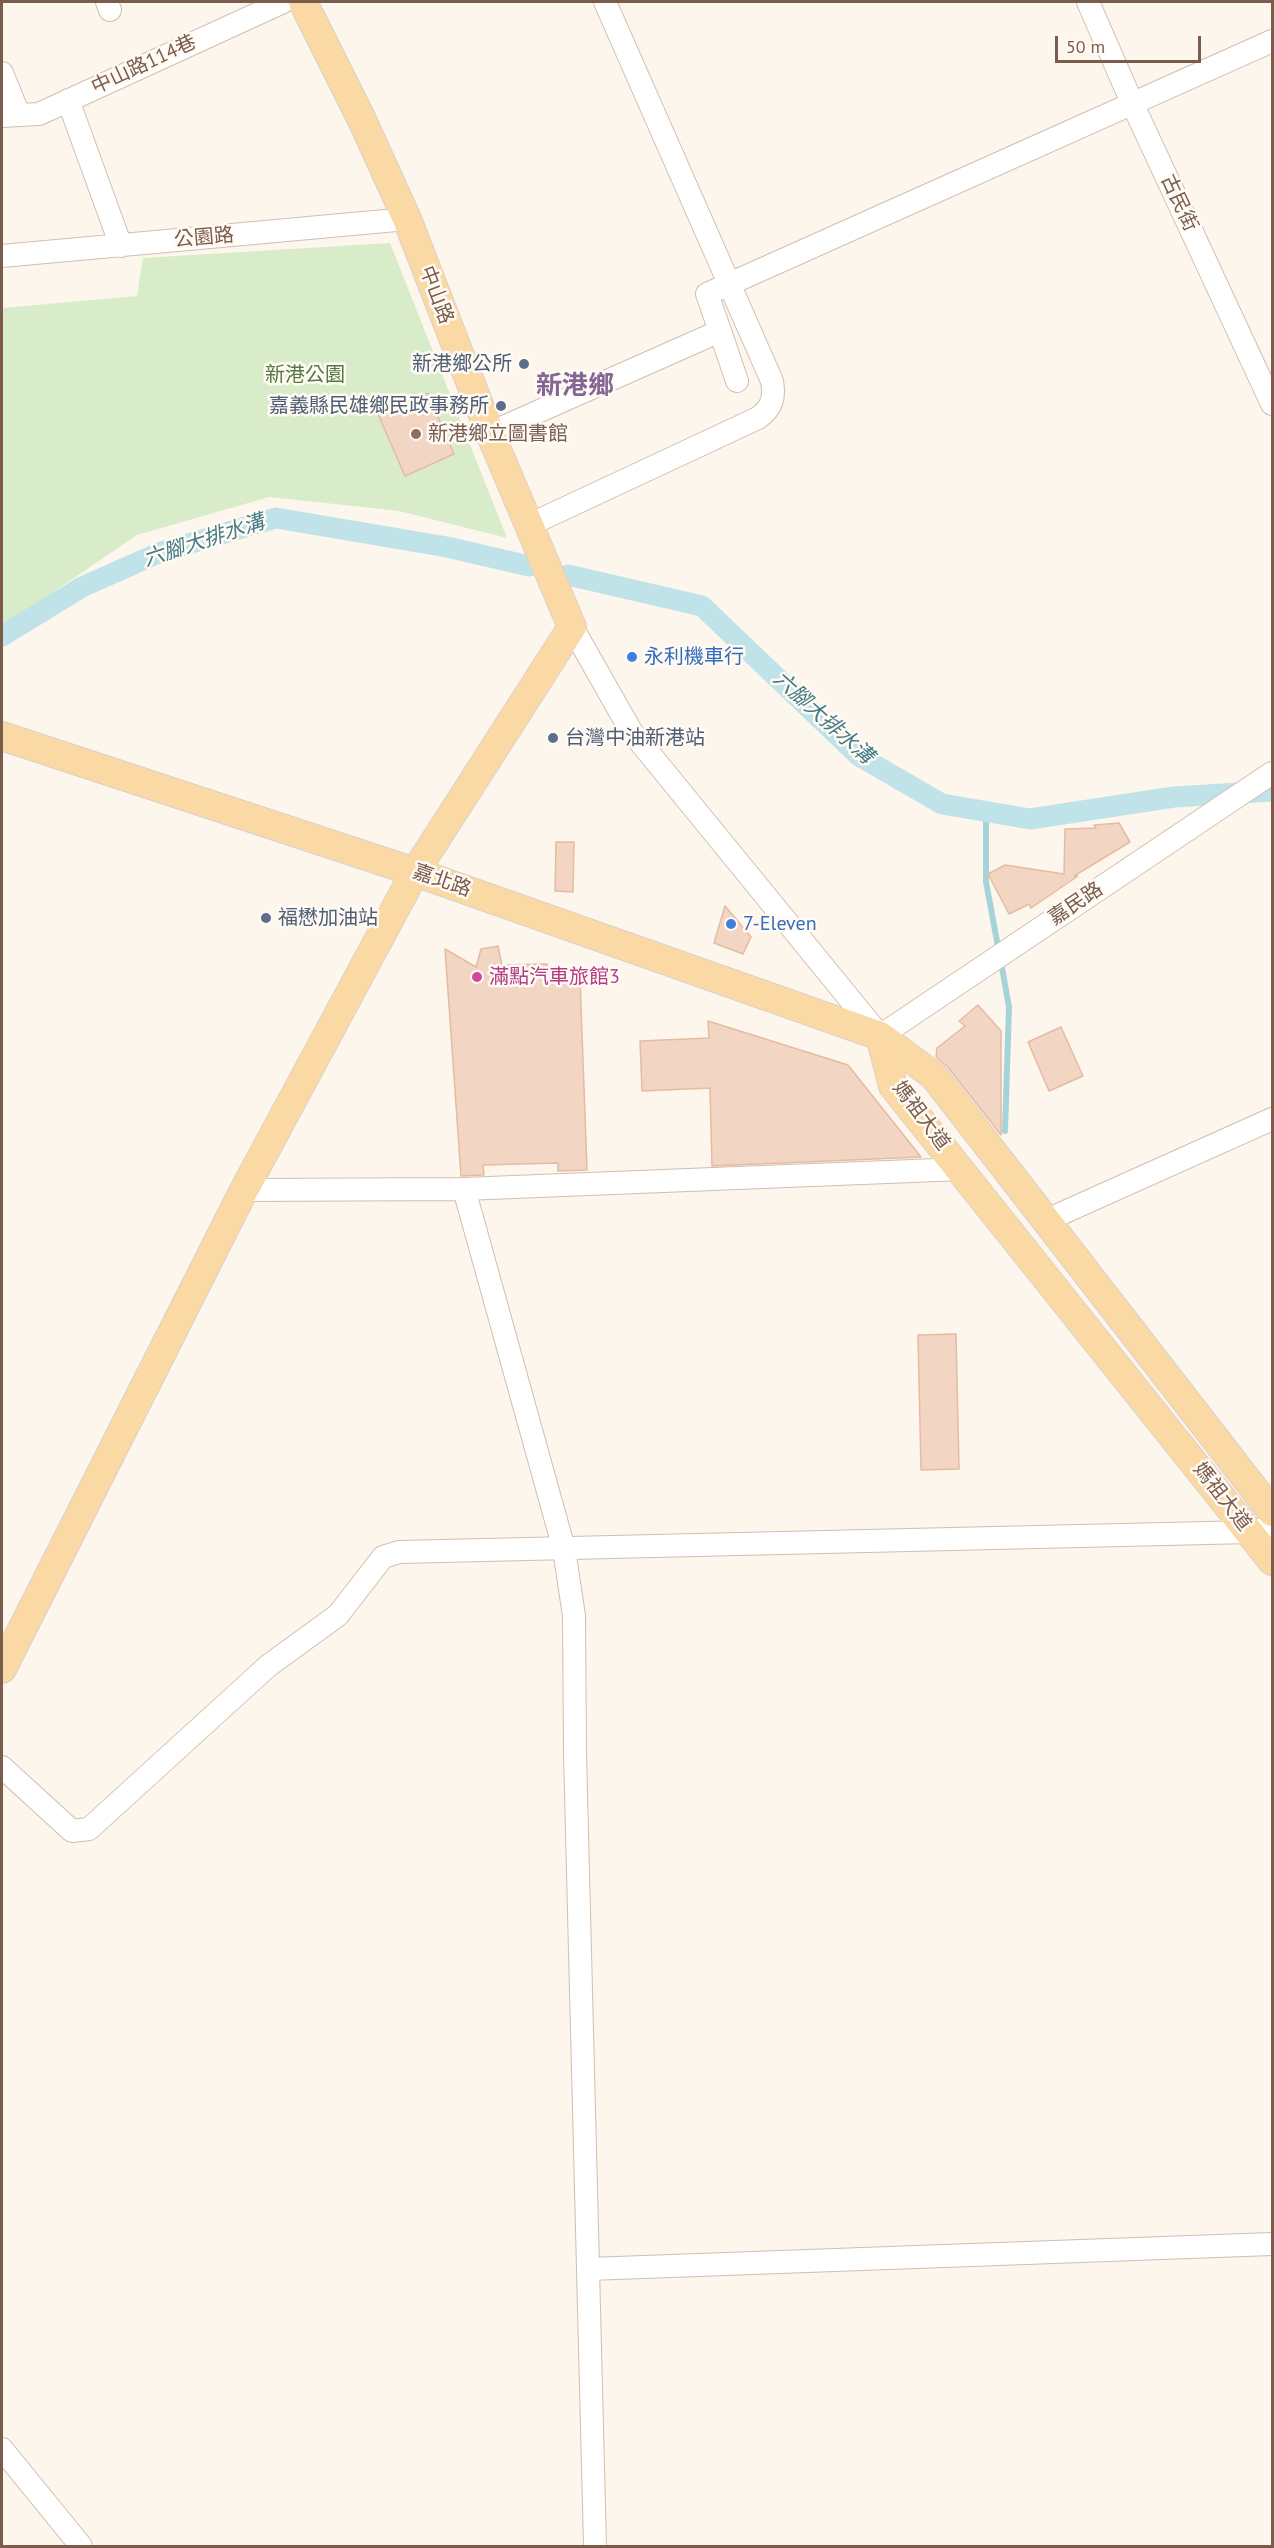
<!DOCTYPE html>
<meta charset="utf-8">
<style>
body{margin:0}
#map{position:relative;width:1274px;height:2548px;overflow:hidden;background:#fdf6ec;font-family:"PT Sans",sans-serif}
canvas{display:block}
.frame{position:absolute;inset:0;border:3px solid #7a5c4d;pointer-events:none}
.scale{position:absolute;left:1055px;top:36px;width:146px;height:27px;box-sizing:border-box;border:3px solid #7a5c4d;border-top:0;padding-left:8px;font-size:18px;line-height:21px;white-space:nowrap;color:#7a5c4d;-webkit-text-stroke:4px #fffaf3;paint-order:stroke}
</style>
<div id="map">
<canvas width="1274" height="2548"></canvas>
<div class="frame"></div>
<div class="scale">50 m</div>
</div>
<script>
const c = document.querySelector('canvas').getContext('2d');
c.lineJoin = 'round';
function fillPath(path, color) { c.fillStyle = color; c.fill(path, 'evenodd'); }
function stroke(path, color, width, dash) { c.strokeStyle = color; c.lineWidth = width; c.lineCap = dash ? 'butt' : 'round'; c.setLineDash(dash || []); c.stroke(path); }
function drawText(font, color, halo, rows, align = 'center') {
  c.font = font + ' "PT Sans","Noto Sans TC",sans-serif'; c.lineWidth = 5; c.setLineDash([]); c.textBaseline = 'middle'; c.strokeStyle = halo; c.fillStyle = color; for (const [text, x, y, turn = 0] of rows) {
    c.save(); c.translate(x, y); c.rotate((+turn || 0) * Math.PI / 180); c.textAlign = isNaN(turn) ? turn : align; if (halo) c.strokeText(text, 0, 0); c.fillText(text, 0, 0); c.restore();
  }
}
const green = new Path2D(`
 M390,243L507,538L399,511L269,497L137,535L2,627V308L137,296L143,258Z`);
const stream = new Path2D(`
 M986,811V882L999,952
 M1001,962L1009,1007L1005,1131`);
const canal = new Path2D(`
 M568,575L702,606L859,756L942,804L1030,819L1174,797L1272,791
 M2,636L82,587L161,552L276,518L447,547L529,566`);
const building = new Path2D(`
 M428,393L454,454L405,476L378,414Z
 M1119,823L1130,842L1074,876H1078L1031,908L1029,904L1009,914L988,874L1005,865L1064,874L1065,829L1096,828L1094,825Z
 M556,842H574L573,892L555,891Z
 M725,906L751,937L743,954L714,943Z
 M498,946L502,965L547,964V979L580,978L587,1170L558,1171V1163L483,1165L484,1175L461,1176L445,949L476,967L481,949Z
 M978,1005L1001,1031V1135L947,1066L936,1057L937,1048L965,1026L959,1021Z
 M708,1021L848,1065L921,1157L712,1166L710,1088L642,1091L640,1041L709,1038Z
 M1061,1027L1083,1076L1049,1091L1028,1042Z
 M956,1334L959,1469L921,1470L918,1335Z`);
const minor = new Path2D(`
 M107,2L110,10
 M1088,2L1133,105L1272,404
 M2,73L19,115
 M68,100L121,246
 M2,116L39,114L283,2
 M2,256L407,219
 M720,331L737,381
 M490,433L720,331L707,294L1272,41
 M529,525L758,418C772,408 775,398 772,381L605,2
 M572,627L631,731L880,1036L1272,773
 M464,1189L564,1549L574,1616L575,1753L595,2546
 M244,1190L464,1189L962,1169
 M1047,1220L1272,1119
 M2,1767L72,1831L89,1829L268,1666L338,1615L383,1557L399,1552L1250,1532L1272,1527
 M589,2269L1272,2244
 M2,2449L81,2546`);
const major = new Path2D(`
 M2,736L415,872L880,1036L934,1076L1272,1512
 M880,1036L893,1086L1272,1561
 M2,1669L244,1190L415,872L572,627L490,433L407,219L362,120L303,2`);
const markers = [
 [524,364,6,"#5c6f8a"],
 [501,406,6,"#5c6f8a"],
 [416,434,6,"#8d6e63"],
 [632,657,6,"#3f7fe0"],
 [553,738,6,"#5c6f8a"],
 [266,918,6,"#5c6f8a"],
 [731,924,6,"#3f7fe0"],
 [477,977,6,"#d1479c"]
];
const streetNames = [
 ["中山路114巷",144,65,-25],
 ["古民街",1179,203,65],
 ["公園路",204,238,-5],
 ["中山路",436,295,69],
 ["嘉北路",442,881,19],
 ["嘉民路",1076,904,-34],
 ["媽祖大道",921,1116,53],
 ["媽祖大道",1222,1497,52]
];
const serviceNames = [
 ["新港鄉公所",512,364],
 ["嘉義縣民雄鄉民政事務所",489,406],
 ["台灣中油新港站",565,738,"left"],
 ["福懋加油站",278,918,"left"]
];
const parkNames = [
 ["新港公園",305,375]
];
const educationNames = [
 ["新港鄉立圖書館",428,434]
];
const shopNames = [
 ["永利機車行",644,657],
 ["7-Eleven",743,924]
];
const hotelNames = [
 ["滿點汽車旅館3",489,977]
];
const waterNames = [
 ["六腳大排水溝",204,541,-18],
 ["六腳大排水溝",823,718,42]
];
const districtNames = [
 ["新港鄉",575,387]
];
fillPath(green, '#d8ecc9');
stroke(stream, '#a5d3da', 6);
stroke(canal, '#bfe3e8', 21);
fillPath(building, '#f3d5c3');
stroke(building, '#e6bba3', 1.5);
stroke(minor, '#d1beb0', 24);
stroke(major, '#dad1cd', 30);
stroke(minor, '#fff', 22);
stroke(major, '#fbd9a5', 28);
for (const [x, y, r, color] of markers) { const dot = new Path2D(); dot.arc(x, y, r, 0, 2 * Math.PI); c.fillStyle = color; c.fill(dot); stroke(dot, '#fffaf3', 2); }
drawText('20px', '#7a5c4d', '#fffaf3', streetNames);
drawText('20px', '#4e5e75', '#fffaf3', serviceNames, 'right');
drawText('20px', '#537a41', '#fffaf3', parkNames);
drawText('20px', '#785e54', '#fffaf3', educationNames, 'left');
drawText('20px', '#366cbe', '#fffaf3', shopNames, 'left');
drawText('20px', '#b23c85', '#fffaf3', hotelNames, 'left');
drawText('italic 21px', '#437c86', '#fffaf3', waterNames);
drawText('bold 26px', '#846695', '#fffaf3', districtNames);
</script>
